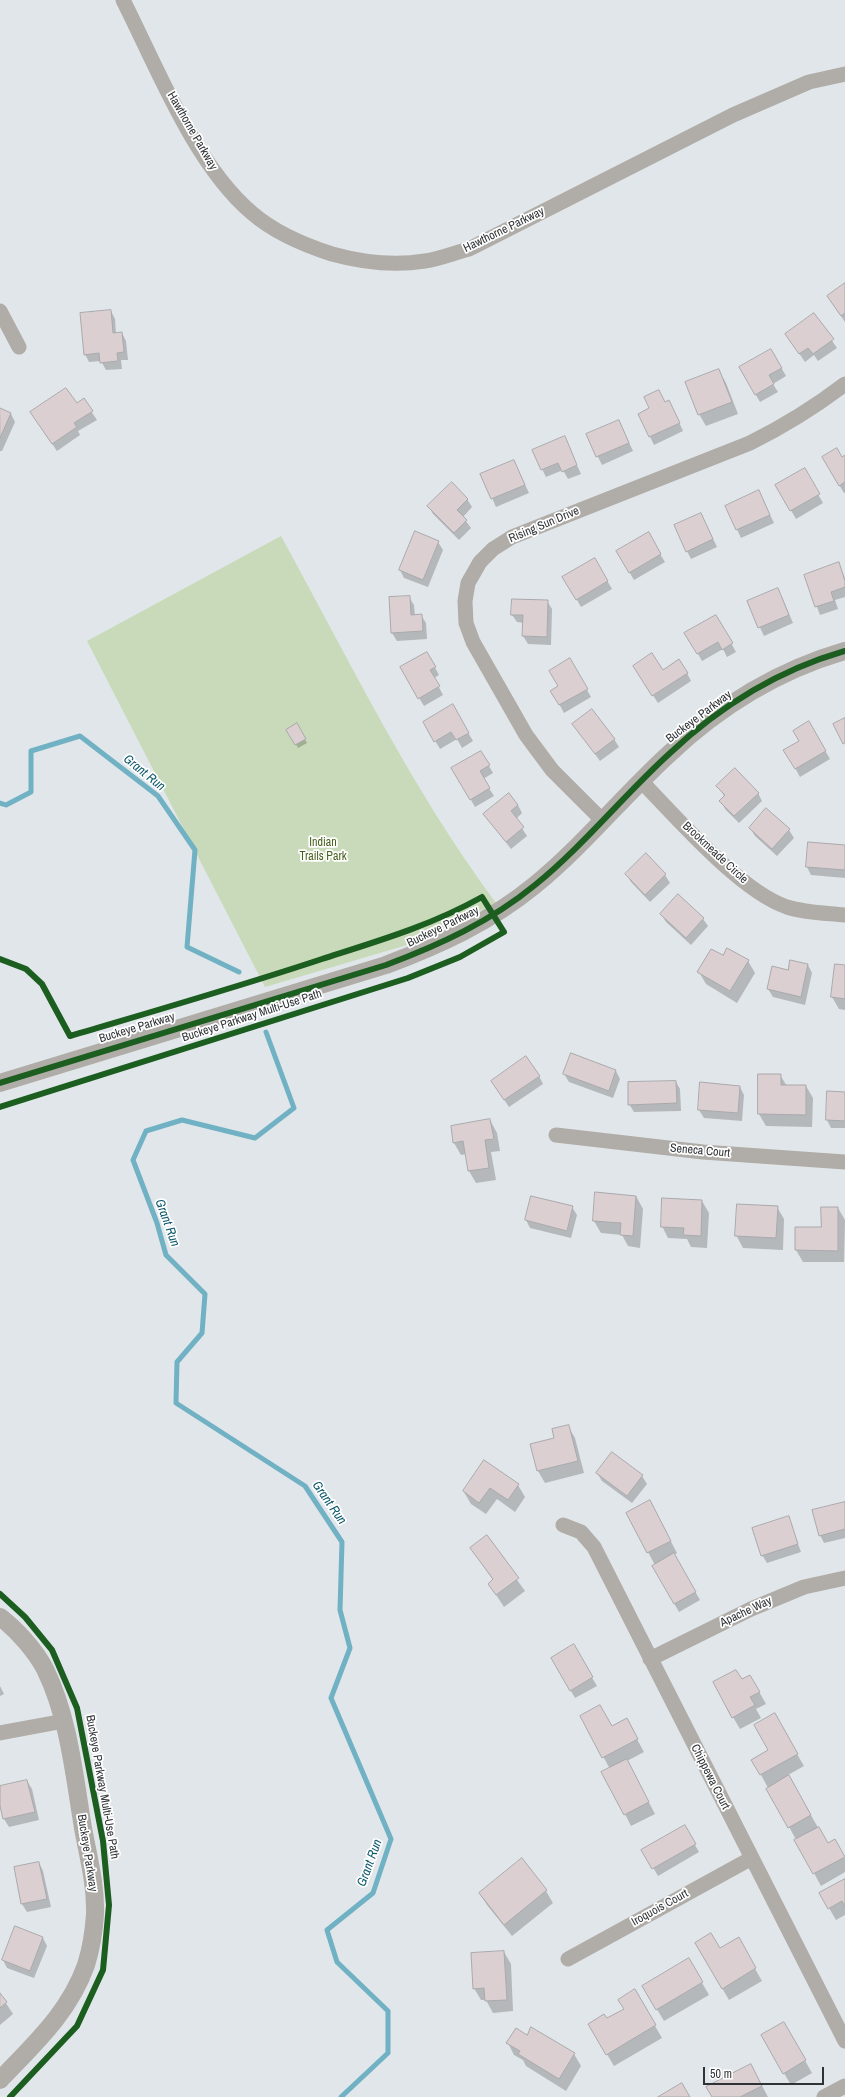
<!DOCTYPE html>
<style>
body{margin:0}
#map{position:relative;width:845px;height:2097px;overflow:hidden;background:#e1e6ea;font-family:"Archivo Narrow",sans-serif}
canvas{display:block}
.scale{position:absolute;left:703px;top:2067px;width:121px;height:18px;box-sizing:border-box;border:2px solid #303336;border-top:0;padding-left:5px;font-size:12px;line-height:14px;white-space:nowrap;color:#303336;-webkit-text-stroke:3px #fff;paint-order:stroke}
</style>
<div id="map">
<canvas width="845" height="2097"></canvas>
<div class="scale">50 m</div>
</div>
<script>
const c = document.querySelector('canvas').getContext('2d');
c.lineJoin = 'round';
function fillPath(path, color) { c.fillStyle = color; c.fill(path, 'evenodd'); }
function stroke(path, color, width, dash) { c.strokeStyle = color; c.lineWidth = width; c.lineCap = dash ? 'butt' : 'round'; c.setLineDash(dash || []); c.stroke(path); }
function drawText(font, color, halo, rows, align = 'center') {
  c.font = font + ' "Archivo Narrow",sans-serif'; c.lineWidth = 3.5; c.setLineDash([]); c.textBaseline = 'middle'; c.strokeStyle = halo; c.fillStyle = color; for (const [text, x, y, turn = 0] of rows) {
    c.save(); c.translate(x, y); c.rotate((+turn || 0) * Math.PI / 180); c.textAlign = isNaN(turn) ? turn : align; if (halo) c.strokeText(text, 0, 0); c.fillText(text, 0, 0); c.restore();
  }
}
const green = new Path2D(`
 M281,536C349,660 412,790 496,903L417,942L265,987L87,641Z`);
const shadow = new Path2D(`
 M845,284V322L828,297Z
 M111,311L115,319L116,334L122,333L126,341L128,360H121L122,369L106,370L101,361L89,362L85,354Z
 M814,314L837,348L818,361L814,355L805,362L786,334Z
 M771,350L786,376L773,384L778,392L760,402L740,368Z
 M719,371L726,383L738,414L706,426L699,414Z
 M659,391L665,403L673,409L683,431L654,445L639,414L651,409Z
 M83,399L97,420L78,431L80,435L57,451L36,420L76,404Z
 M0,409L11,414L15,422L2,451H0Z
 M623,429L633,451L602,465L587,435Z
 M564,437L581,474L568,479L563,470L546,477L542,469Z
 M845,456V493H844L823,458H842Z
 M514,461L529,493L496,507L482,475Z
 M804,470L823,503L796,519L777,486Z
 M467,499L472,507L463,517L471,528L459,540L433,514L429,507Z
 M763,500L774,523L741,538L726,506Z
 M701,514L717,547L691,559L687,551Z
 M648,534L665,562L634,580L617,551Z
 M438,542L443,550L428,587L404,578L400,570Z
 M595,560L612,589L581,607L564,577Z
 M838,564L845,578V597L835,600L838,609L820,615L805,575Z
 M409,597L414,605L415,616L421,615L426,623L427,639L397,641L392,633L390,598Z
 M782,597L793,623L764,636L748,602Z
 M547,601L552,609L551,645L528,644L523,636L524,623L517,622L512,615Z
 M716,616L736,652L727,657L723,649L702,661L686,633Z
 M427,653L439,675L434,678L443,695L424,706L401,668Z
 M570,660L591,697L564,713L552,691L559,686Z
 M663,671L687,673L691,681L658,703L639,674Z
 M452,705L473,741L462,748L457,739L440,749L424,722Z
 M809,723L830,759L800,777L785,750L800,741Z
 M296,725L307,743L298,748L288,730Z
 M574,725L614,739L619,747L600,761Z
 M481,752L493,773L483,779L494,796L475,807L453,768Z
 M717,786L758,793L762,801L739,823L725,809L721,801L725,797Z
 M518,805L522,813L516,819L527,836L511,849L484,814Z
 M750,828L789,830L794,838L777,856L755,836Z
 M845,846V878L811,875L807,867Z
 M626,874L665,875L670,883L650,902L631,882Z
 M661,914L703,919L708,926L691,945L666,922Z
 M723,957L748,961L755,973L737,1003L706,984L699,972Z
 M808,965L812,973L805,1005L773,997L768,989L773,968L789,971Z
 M835,965L845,966V1010L839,1009L832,997Z
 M616,1071L620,1079L613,1098L569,1082L564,1074Z
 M759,1075H780L787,1086H806L813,1098L812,1127L766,1126L759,1114Z
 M539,1076L543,1084L509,1107L497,1089Z
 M676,1082L680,1089L681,1111L634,1112L629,1104Z
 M740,1087L744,1095L742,1121L704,1118L699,1110Z
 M845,1093V1128H831L827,1120Z
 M490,1120L497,1133L500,1151L491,1152L496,1180L476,1183L469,1171L466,1154L461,1155L454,1143L452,1126Z
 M636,1196L643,1209L640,1248L628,1246L622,1235L601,1233L594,1221Z
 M531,1197L572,1207L577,1215L571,1238L530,1228L526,1220Z
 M702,1201L709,1213L707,1248L691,1247L687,1239L668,1238L662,1226Z
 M777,1207L784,1219L783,1250L743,1248L736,1235Z
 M838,1208L845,1220L844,1262H803L796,1250L822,1228Z
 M568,1426L575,1438L584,1473L545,1483L538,1471L555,1438Z
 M612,1453L642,1476L647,1484L632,1503L602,1481L597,1473Z
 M484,1462L518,1485L525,1497L515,1512L497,1499L486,1514L471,1504L464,1492Z
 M845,1503V1538L824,1543L820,1535Z
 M627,1513H656L677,1553L674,1555L700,1600L679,1612L653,1566L655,1565Z
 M788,1517L801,1552L767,1563L762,1555Z
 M486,1537L525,1591L504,1607L489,1584L493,1580L471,1548Z
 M573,1646L597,1686L575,1698L552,1658Z
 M742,1680L757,1688L766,1704L756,1709L761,1718L740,1729L733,1717Z
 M0,1686L4,1694L0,1696Z
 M774,1715L804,1766L788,1775L828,1845L835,1841L845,1859V1872L821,1886L753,1760L770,1751Z
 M581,1716L612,1728L633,1732L644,1752L627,1761L655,1814L631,1826L625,1814L610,1769Z
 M27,1781L32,1789L39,1820L9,1827L4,1819L0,1801V1787Z
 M684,1826L699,1852L658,1876L643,1850Z
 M39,1863L43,1871L51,1907L27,1912L22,1904Z
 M845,1880V1915L836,1920L829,1908Z
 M546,1891L553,1903L512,1936L487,1905L480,1894Z
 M15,1927L43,1938L47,1946L34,1978L7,1968L3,1960Z
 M738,1939L762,1981L729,2000L696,1943L719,1950Z
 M504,1952L511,1964L513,2011L493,2013L486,2000H481L474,1988Z
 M689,1960L709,1995L664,2021L643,1986Z
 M635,1991L662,2038L614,2066L589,2024L606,2019L625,2009Z
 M0,1994L13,2014L0,2025Z
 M784,2023L812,2073L791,2085L762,2036Z
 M527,2036L574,2054L581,2066L566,2091L526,2066L523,2060L514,2055L508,2043Z
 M751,2065L768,2097H713Z`);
const stream = new Path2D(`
 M0,803L6,805L31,792V751L80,736L158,796L195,850L187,947L239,972
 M266,1032L294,1108L255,1138L182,1120L146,1131L133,1160L157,1223L166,1255L205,1294L202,1333L177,1362L176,1403L305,1486L342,1542L340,1610L350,1648L331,1698L391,1839L373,1893L327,1930L337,1962L388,2011V2053L341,2097`);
const building = new Path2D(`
 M845,283V313L841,316L827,296Z
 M111,310L113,333L122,332L124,352L117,353L118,361L100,363L99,353L84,355L80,313Z
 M814,313L834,339L813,354L808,348L799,354L785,334Z
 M771,349L782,368L769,375L774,384L755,395L739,367Z
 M719,369L732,402L698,415L685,382Z
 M66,388L77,403L84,398L93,411L74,423L77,427L52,444L30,412Z
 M659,390L665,402L669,400L680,423L649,437L638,414L649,408L644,397Z
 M0,408L11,413L0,438Z
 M619,420L629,443L596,457L586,434Z
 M565,436L577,465L562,472L558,463L541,470L532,450Z
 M837,448L842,457L845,455V482L839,486L822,457Z
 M514,460L525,485L491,499L480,474Z
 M805,468L820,494L790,511L775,485Z
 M452,482L468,499L457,510L467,520L454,533L427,506Z
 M759,490L770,515L736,530L725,506Z
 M701,513L713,539L686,552L674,525Z
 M415,531L439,541L423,580L399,570Z
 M649,532L661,554L629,573L616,551Z
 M595,558L608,581L576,600L562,577Z
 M839,562L845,581V587L831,592L834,601L815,607L804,575Z
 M778,588L789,615L758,628L747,601Z
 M410,596L411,615L422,614L423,631L391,633L389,597Z
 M512,599L548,600L547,637L522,636L523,615H511Z
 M716,615L733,643L722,650L718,642L697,654L684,633Z
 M427,652L436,667L430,670L440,686L418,699L400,667Z
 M652,653L663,670L679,659L688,673L652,696L633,666Z
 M570,658L588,689L559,705L550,691L558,686L549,671Z
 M453,704L469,733L456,740L451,732L434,742L423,722Z
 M592,709L615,739L595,754L572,724Z
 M845,718V743L843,744L833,724Z
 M809,721L826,751L795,769L783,750L799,741L793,731Z
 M297,723L306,739L295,745L286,730Z
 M481,751L490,765L480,771L490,788L470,800L451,768Z
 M735,768L759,793L734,816L719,801L725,795L716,786Z
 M509,793L518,805L511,811L524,827L506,842L483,814Z
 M766,808L790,829L772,849L749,828Z
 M808,842L845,845V870L806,867Z
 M646,853L666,874L645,895L625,874Z
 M678,894L704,918L686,938L660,914Z
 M727,948L749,960L730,991L697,972L711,949L723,955Z
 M790,960L808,964L801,997L767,989L772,966L788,970Z
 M835,964L845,965V999L831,997Z
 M571,1053L616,1070L609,1091L563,1074Z
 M526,1056L540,1076L504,1100L491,1081Z
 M758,1074H781V1085H806V1115L758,1114Z
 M676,1081L677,1103L628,1105V1082Z
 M700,1082L740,1086L738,1113L698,1110Z
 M827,1091L845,1092V1121L826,1120Z
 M490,1119L494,1139L485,1140L489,1168L468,1171L463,1141L453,1143L451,1126Z
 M595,1192L636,1196L633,1236L620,1235L621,1223L593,1221Z
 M531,1196L573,1206L567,1231L525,1220Z
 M662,1198L702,1200L701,1236L683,1235L684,1228L661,1227Z
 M737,1204L778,1206L776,1238L735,1236Z
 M821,1207H838V1251L795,1250V1227H821Z
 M569,1425L578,1461L537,1471L530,1444L554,1438L552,1429Z
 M612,1452L643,1475L627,1496L596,1473Z
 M484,1460L519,1484L508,1500L490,1488L479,1503L463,1491Z
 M650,1500L671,1541L647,1553L626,1513Z
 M845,1502V1529L819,1536L812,1510Z
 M789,1516L798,1544L761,1556L752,1528Z
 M487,1535L519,1578L496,1595L488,1584L493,1579L470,1548Z
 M674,1553L696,1592L674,1604L652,1566Z
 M574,1644L593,1677L570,1691L551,1658Z
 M736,1670L742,1679L750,1675L760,1692L750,1697L755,1705L732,1718L713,1682Z
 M600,1705L612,1726L627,1718L638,1739L602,1758L580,1716Z
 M775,1713L798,1754L760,1775L751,1760L768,1750L754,1725Z
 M627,1759L649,1802L624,1815L601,1772Z
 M789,1775L811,1815L788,1828L766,1789Z
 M27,1780L35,1812L3,1819L0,1806V1786Z
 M685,1825L696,1844L652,1869L641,1850Z
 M819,1827L828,1843L835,1839L845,1857L813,1874L794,1840Z
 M522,1858L547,1890L504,1925L479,1893Z
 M39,1862L47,1899L21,1904L14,1867Z
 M845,1879V1907L842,1901L828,1909L819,1893Z
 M15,1926L43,1937L30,1971L2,1960Z
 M711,1933L720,1948L739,1937L756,1968L722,1989L695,1943Z
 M504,1951L507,2000L485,2001L484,1988L473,1989L471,1953Z
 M689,1958L703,1982L656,2010L642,1986Z
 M635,1989L656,2025L606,2055L588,2024L604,2014L607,2018L624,2009L618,2000Z
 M0,1993L7,2002L0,2008Z
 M784,2022L806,2060L783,2074L761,2035Z
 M531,2027L575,2053L559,2079L518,2054L520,2051L506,2043L516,2028L527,2035Z
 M751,2064L762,2086L740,2097H712L706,2087Z
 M682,2083L690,2097H658Z`);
const minor = new Path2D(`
 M123,0C157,67 194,164 252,213C275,233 304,245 332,254C361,262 395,266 425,261C440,259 454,253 469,249L733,115L809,82L845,74
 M0,311L19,347
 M642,782C677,818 740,891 787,907C806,913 826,913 845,915
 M603,821L552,770L526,735L473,642L466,623L465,601L468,583L480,562L493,549L512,537L750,443C784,426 815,407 845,384
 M556,1135L703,1152L845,1162
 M563,1525L581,1532L594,1547L845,2041
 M650,1659L751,1609L804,1587L845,1578
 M0,1733L64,1721
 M568,1959L752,1858
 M824,2097L845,2086`);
const tertiary = new Path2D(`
 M0,1083L386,965C439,945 490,922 535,885C583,846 623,796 669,754C719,707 779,670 845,651
 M0,1617C17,1630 35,1650 45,1669C69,1718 74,1774 83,1828C88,1856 96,1885 95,1914C94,1931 91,1949 86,1965C69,2013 34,2044 0,2080`);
const cycleway = new Path2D(`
 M0,959L26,969L42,984L70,1036C154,1011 238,987 322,959C378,941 430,926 482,897L504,932L460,957L408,978L0,1107
 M0,1083L386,965C439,945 490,922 535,885C583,846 623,796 669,754C719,707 779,670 845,651
 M0,1594L25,1617L52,1650L77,1708L103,1841L109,1905L103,1970L77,2026L10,2097`);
const streetNames = [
 ["Hawthorne Parkway",192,131,60],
 ["Hawthorne Parkway",504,230,-26],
 ["Rising Sun Drive",544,525,-23],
 ["Buckeye Parkway",699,717,-37],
 ["Brookmeade Circle",715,853,43],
 ["Buckeye Parkway",443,927,-26],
 ["Buckeye Parkway Multi-Use Path",252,1016,-18],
 ["Buckeye Parkway",137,1028,-17],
 ["Seneca Court",700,1151,5],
 ["Apache Way",746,1612,-25],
 ["Chippewa Court",710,1777,63],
 ["Buckeye Parkway Multi-Use Path",102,1787,80],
 ["Buckeye Parkway",87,1853,81],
 ["Iroquois Court",660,1908,-29]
];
const parkNames = [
 ["Indian",323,843],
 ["Trails Park",323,857]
];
const waterNames = [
 ["Grant Run",144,773,39],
 ["Grant Run",167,1223,70],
 ["Grant Run",329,1503,55],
 ["Grant Run",370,1863,-70]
];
fillPath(green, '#c8dab9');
fillPath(shadow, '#0003');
stroke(stream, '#70b1c3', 5);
fillPath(building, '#dccfd1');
stroke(building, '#a9a9ab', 1);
stroke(minor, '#b0aca7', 15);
stroke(tertiary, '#b0aca7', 18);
stroke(cycleway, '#1b5e20', 6);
drawText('12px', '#303336', '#fff', streetNames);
drawText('12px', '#47601d', '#fff', parkNames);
drawText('italic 13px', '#0e596b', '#fff', waterNames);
</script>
